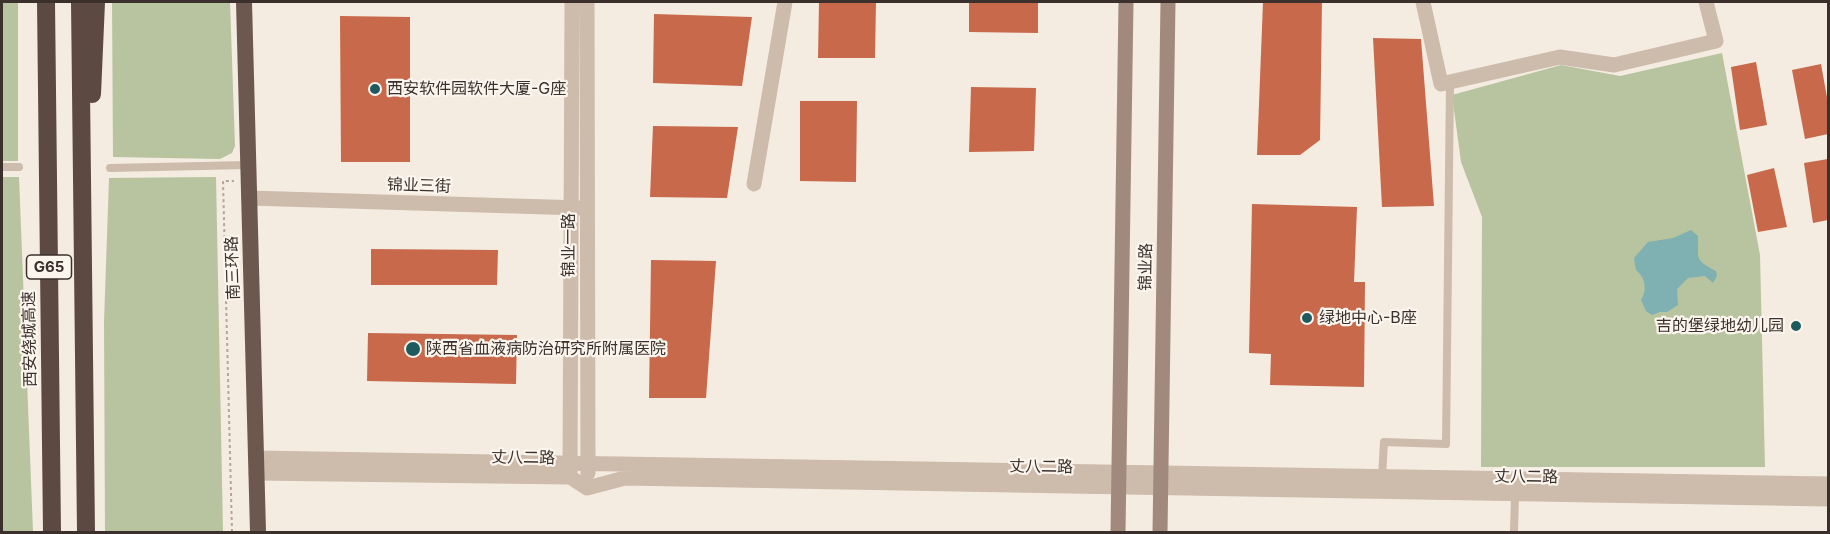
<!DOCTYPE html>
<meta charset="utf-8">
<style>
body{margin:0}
#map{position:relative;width:1830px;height:534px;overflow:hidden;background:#f4ebe1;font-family:Inter,sans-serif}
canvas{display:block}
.frame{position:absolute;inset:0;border:3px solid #3b302b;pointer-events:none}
</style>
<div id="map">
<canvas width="1830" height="534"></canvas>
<div class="frame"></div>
</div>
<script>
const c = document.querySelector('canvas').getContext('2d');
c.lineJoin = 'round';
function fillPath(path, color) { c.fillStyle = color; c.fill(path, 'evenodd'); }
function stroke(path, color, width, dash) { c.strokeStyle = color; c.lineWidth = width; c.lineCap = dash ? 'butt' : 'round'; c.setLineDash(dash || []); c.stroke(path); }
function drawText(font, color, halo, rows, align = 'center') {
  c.font = font + ' Inter,"Noto Sans SC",sans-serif'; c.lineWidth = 4.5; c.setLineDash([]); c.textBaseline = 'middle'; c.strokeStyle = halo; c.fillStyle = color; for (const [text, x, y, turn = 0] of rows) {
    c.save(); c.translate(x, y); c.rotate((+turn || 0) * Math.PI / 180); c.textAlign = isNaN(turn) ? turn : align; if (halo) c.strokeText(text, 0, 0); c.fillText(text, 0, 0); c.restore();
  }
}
const green = new Path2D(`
 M2,2H18V161H2Z
 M112,2H230L235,146L232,153L220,159L113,157Z
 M1722,53L1760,255L1765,467H1481L1482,217L1461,162L1452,95L1561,65L1620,76Z
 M2,177H19L33,532H2Z
 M216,177L223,532H105L104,322L109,178Z`);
const water = new Path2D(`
 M1691,230L1698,236C1699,259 1693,259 1716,271L1717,276L1713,283L1705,276L1688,278L1677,289L1678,305L1667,312H1660L1652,315L1646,311L1641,300C1648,290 1645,277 1636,270L1634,258L1648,242L1673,238Z`);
const building = new Path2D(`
 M819,2H876L875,58H818Z
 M969,2H1038V33L969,32Z
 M1263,2H1322L1320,140L1300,155H1257Z
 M654,14L752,17L742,86L653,83Z
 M340,16L410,17V162H341Z
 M1373,38L1421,39L1434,206L1382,207Z
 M1756,62L1767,125L1740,130L1731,67Z
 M1821,64L1828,103V134L1805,139L1792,70Z
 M971,87L1036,88L1034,151L969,152Z
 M800,101H857L856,182L800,181Z
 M653,126L738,127L727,198L650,197Z
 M1828,159V220L1813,223L1804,163Z
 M1774,168L1787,227L1758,232L1747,175Z
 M1252,204L1357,207L1354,282H1365L1364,387L1270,385L1271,354L1249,353Z
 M371,249L498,250L497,285H371Z
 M651,260L716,261L706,398H649Z
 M368,333L517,335L516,384L367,381Z`);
const path = new Path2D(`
 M232,532L223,181H234`);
const service = new Path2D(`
 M2,167H19
 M110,168L248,165
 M1382,477L1384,442L1446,444L1450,82
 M1514,532L1515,495`);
const minor = new Path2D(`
 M1423,2L1441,84L1560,57L1614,65L1716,41L1706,2
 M754,184L785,2`);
const tertiary = new Path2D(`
 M587,2L588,473
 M249,198L581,208
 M256,458L1828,484
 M570,472L572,2
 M256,473L570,477L587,488L625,478C1026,485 1427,493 1828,499`);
const secondary = new Path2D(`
 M1118,532L1126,2
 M1160,532L1168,2`);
const trunk = new Path2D(`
 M244,2L258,532`);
const motorway = new Path2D(`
 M46,2L52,532
 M80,2L86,532
 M92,94L96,2`);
const markers = [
 [375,89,6,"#1f5a5e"],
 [1307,318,6,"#1f5a5e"],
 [1796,326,6,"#1f5a5e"],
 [413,349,8,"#1f5a5e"]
];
const shields = [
 [49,267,45]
];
const shieldNames = [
 ["G65",49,267]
];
const poiNames = [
 ["西安软件园软件大厦-G座",387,89],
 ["绿地中心-B座",1319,318],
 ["吉的堡绿地幼儿园",1784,326,"right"],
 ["陕西省血液病防治研究所附属医院",426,349]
];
const streetNames = [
 ["锦业三街",419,186,2],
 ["锦业一路",569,245,-90],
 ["锦业路",1146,267,-89],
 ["南三环路",233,268,-92],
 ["西安绕城高速",30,339,-91],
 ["丈八二路",523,458,1],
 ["丈八二路",1041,467,1],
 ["丈八二路",1526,477,1]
];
fillPath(green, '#b8c4a0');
fillPath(water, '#7fb0b2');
fillPath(building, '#c8694b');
stroke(path, '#b9a596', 2, [3, 3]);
stroke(service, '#cdbbac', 8);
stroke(minor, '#cdbbac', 15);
stroke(tertiary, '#cdbbac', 15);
stroke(secondary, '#a18a7d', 15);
stroke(trunk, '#6c584f', 16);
stroke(motorway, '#5c4a42', 18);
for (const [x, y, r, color] of markers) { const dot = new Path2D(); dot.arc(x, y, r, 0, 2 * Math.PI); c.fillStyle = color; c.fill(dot); stroke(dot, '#fbf5ee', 2); }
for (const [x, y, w] of shields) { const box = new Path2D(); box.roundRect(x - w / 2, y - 12, w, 24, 4.5); c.fillStyle = '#fbf5ee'; c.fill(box); stroke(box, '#3b302b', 1.5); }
drawText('bold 15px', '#3b302b', null, shieldNames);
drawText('16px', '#3b302b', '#fbf5ee', poiNames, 'left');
drawText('16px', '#3b302b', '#fbf5ee', streetNames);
</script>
